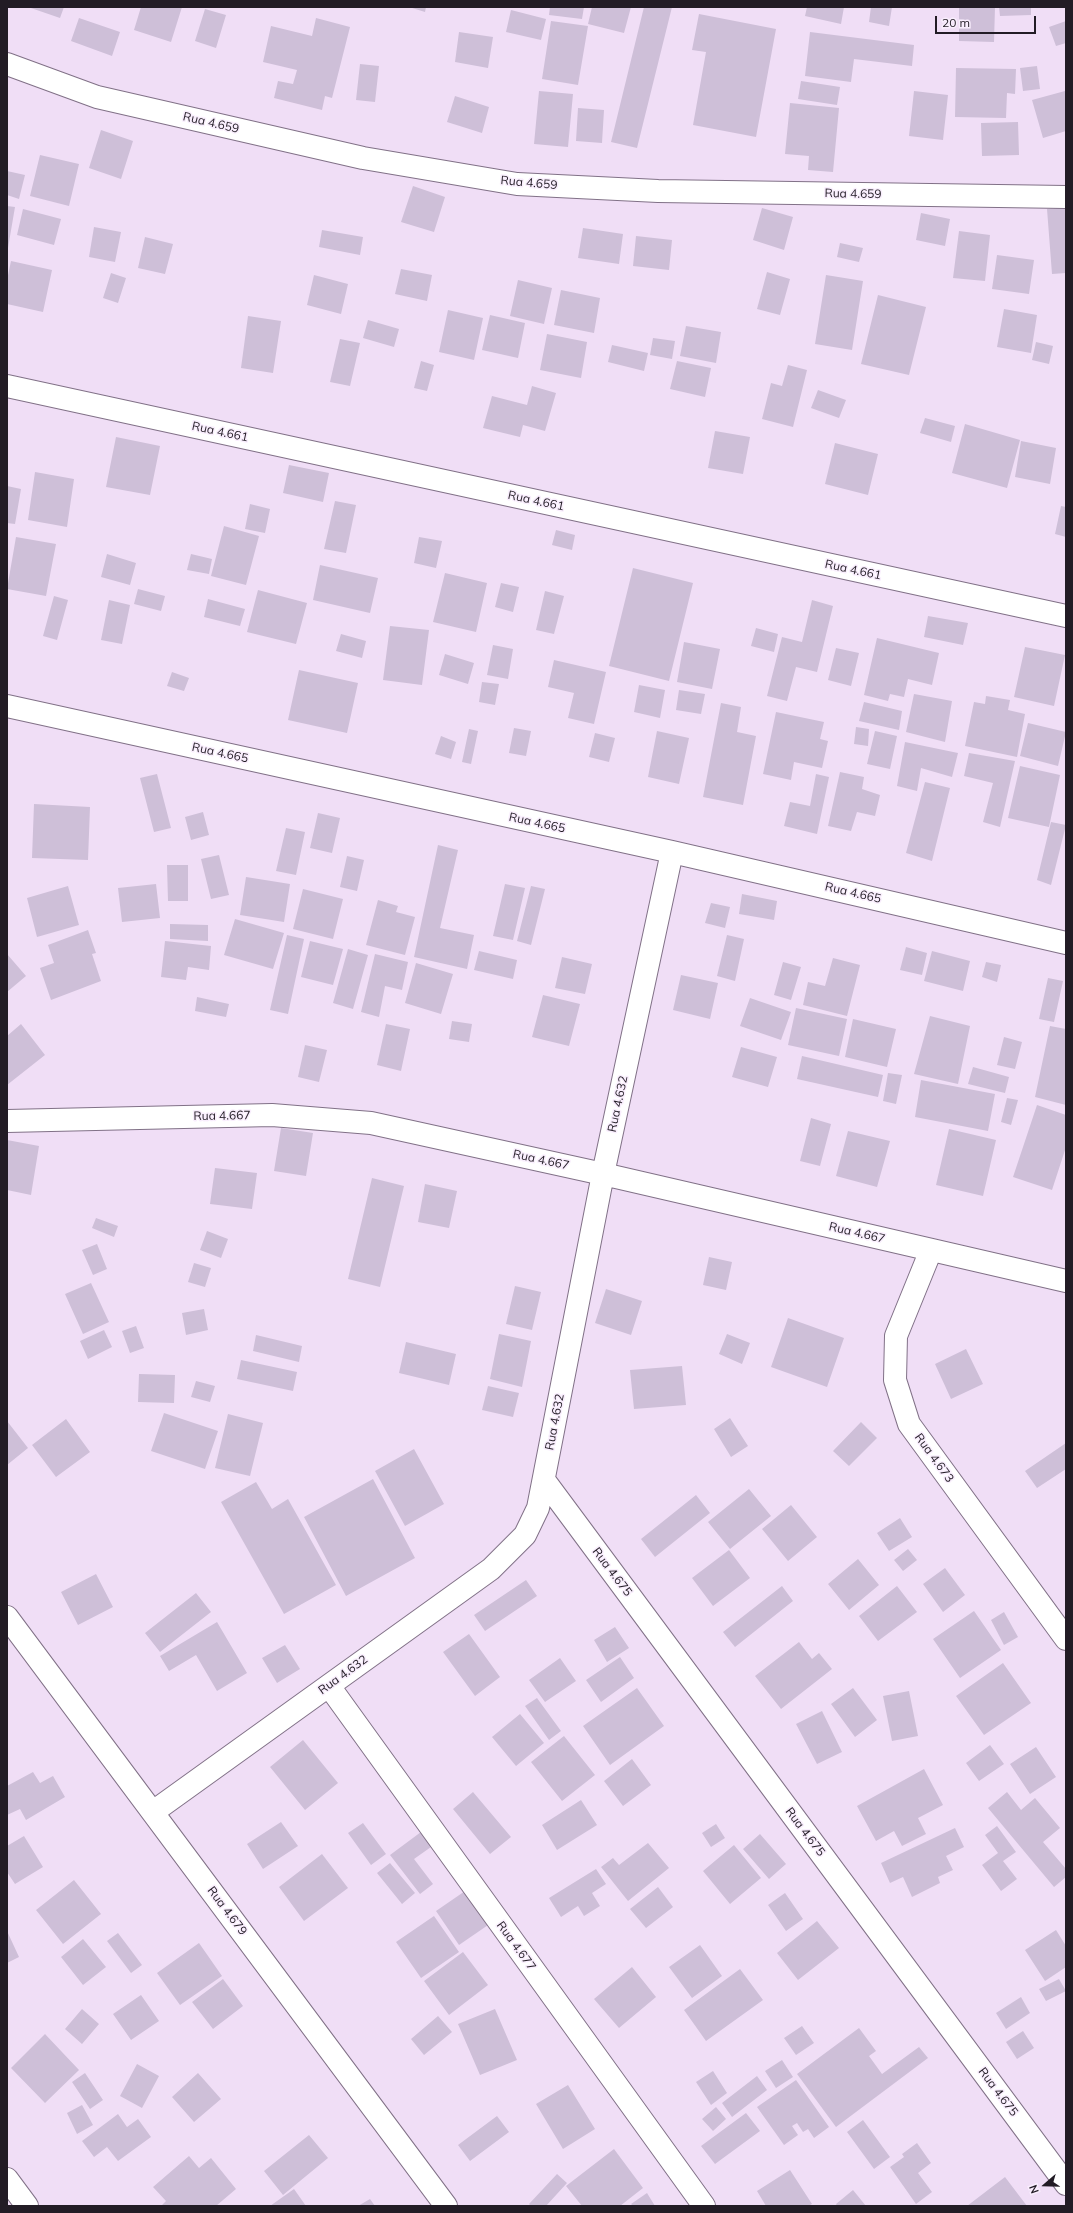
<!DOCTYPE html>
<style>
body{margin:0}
#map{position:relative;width:1073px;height:2213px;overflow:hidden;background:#f0def6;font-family:Mulish,sans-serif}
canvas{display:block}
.frame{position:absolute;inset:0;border:8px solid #221c25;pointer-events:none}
.north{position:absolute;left:1025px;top:2165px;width:40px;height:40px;-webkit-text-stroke:3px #f9eefd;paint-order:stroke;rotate:250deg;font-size:11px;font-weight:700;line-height:16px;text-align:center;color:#221c25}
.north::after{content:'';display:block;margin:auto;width:14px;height:18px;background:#221c25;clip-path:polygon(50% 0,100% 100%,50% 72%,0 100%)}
.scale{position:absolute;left:935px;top:16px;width:101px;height:18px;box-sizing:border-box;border:2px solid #221c25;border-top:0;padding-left:5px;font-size:12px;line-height:14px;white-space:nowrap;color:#221c25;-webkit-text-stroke:3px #f9eefd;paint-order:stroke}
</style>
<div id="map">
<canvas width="1073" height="2213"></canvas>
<div class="frame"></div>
<div class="north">N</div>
<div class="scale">20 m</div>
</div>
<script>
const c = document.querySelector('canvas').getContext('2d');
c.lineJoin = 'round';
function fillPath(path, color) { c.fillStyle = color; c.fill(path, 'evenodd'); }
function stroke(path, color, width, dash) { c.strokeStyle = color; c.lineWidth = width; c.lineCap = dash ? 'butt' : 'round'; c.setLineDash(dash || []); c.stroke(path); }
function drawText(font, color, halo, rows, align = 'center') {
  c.font = font + ' Mulish,sans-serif'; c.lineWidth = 3; c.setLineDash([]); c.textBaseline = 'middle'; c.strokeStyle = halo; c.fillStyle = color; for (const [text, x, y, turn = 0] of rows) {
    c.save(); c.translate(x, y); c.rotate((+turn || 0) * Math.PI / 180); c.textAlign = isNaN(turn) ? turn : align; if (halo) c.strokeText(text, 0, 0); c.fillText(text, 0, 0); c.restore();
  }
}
const building = new Path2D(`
 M28,7H64L60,18Z
 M141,7H182L171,42L134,30Z
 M409,7H426L425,12Z
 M550,7H584L582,19L549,15Z
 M592,7H631L624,33L588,24Z
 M644,7H672L637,148L611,142Z
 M807,7H844L841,24L805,16Z
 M871,7H892L889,26L869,22Z
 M959,7H995L994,42L959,41Z
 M999,7H1031V15L1000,16Z
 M205,9L226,15L216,48L195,41Z
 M511,10L546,19L541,40L506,32Z
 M699,14L776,29L756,137L693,125L706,52L692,50Z
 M79,18L120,32L112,56L71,41Z
 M316,18L350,27L332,98L325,96L322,110L274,98L278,81L293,84L297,70L263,62L271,26L312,36Z
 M551,21L588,26L578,85L542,79Z
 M1066,21V43L1056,46L1049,27Z
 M459,32L493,37L488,68L455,62Z
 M810,32L914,45L912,66L854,59L851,82L805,76Z
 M360,64L379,66L375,102L356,100Z
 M1037,66L1040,89L1023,91L1020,68Z
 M956,68L1016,69L1015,94L1007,93L1006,118L955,117Z
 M801,81L840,87L837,105L798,99Z
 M539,91L573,94L568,147L534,144Z
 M914,91L948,95L943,140L909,136Z
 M1065,91L1066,131L1043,138L1032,100Z
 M455,96L489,107L482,133L447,122Z
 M790,103L839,108L833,172L808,170L809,156L785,154Z
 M578,108L604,110L602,143L576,141Z
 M1018,122L1019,155L982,156L981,123Z
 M101,130L133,141L121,179L89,168Z
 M40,155L79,164L69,206L30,196Z
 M7,171L25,175L19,199L7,195Z
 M413,186L445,197L434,232L401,222Z
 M7,206L15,207L8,248H7Z
 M1066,207V273L1052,274L1047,209Z
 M762,208L793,217L784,250L753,240Z
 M23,209L61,219L54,245L17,235Z
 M921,213L950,219L945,246L916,240Z
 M94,227L121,232L115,262L89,257Z
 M583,228L623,234L619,264L578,258Z
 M322,230L363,237L360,255L319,247Z
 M959,231L990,235L985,281L953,278Z
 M636,236L672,240L669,270L633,266Z
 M145,237L173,244L165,274L138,268Z
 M840,243L863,248L859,262L837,257Z
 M997,255L1034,260L1029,294L992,289Z
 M11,261L52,270L43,312L7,304V280Z
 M401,269L432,275L427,301L395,294Z
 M767,272L790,279L780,315L757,309Z
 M111,273L126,278L118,303L103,298Z
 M314,275L348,284L341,314L307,305Z
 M826,275L863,281L852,350L815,344Z
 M518,280L552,288L544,324L510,316Z
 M561,290L600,298L594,333L554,325Z
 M878,295L926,307L909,375L861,364Z
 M1004,309L1037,315L1031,353L997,347Z
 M448,310L483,318L474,360L439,352Z
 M490,315L525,323L518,358L482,350Z
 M248,316L281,321L273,373L241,368Z
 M368,320L399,329L394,347L363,338Z
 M686,326L721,332L716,363L680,356Z
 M547,334L587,342L581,378L540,370Z
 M653,338L675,341L672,359L650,355Z
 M340,339L360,343L350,386L330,382Z
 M1036,342L1053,346L1049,364L1032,360Z
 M612,345L648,353L644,371L608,362Z
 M421,361L434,365L427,391L414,388Z
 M677,361L711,368L705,397L670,389Z
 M788,365L807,370L793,427L762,419L771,383L782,386Z
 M532,386L556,393L545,431L523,425L520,437L483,428L492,396L527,405Z
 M818,390L846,400L839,418L811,408Z
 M925,418L955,426L951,442L920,433Z
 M965,424L1020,440L1007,488L952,473Z
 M715,431L750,437L743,474L708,468Z
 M116,437L160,446L150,495L106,487Z
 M1021,441L1056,448L1050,484L1015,477Z
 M835,443L878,454L868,495L825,484Z
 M289,465L329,473L323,502L283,493Z
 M35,472L74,479L67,527L28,520Z
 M7,486L21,489L15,524L7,523Z
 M335,501L356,505L346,553L324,549Z
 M250,504L270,509L265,533L245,529Z
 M1061,506L1066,507V537L1055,534Z
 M224,526L259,536L246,585L211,576Z
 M556,530L575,535L572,550L552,545Z
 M16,537L56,544L46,596L7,589Z
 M419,537L442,541L436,568L414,563Z
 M107,554L136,563L130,585L101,577Z
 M191,554L212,559L209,574L187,570Z
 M320,565L378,578L370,613L313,600Z
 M633,568L693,583L669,681L609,666Z
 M445,573L487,583L476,632L433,622Z
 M501,583L519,587L513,612L495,607Z
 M138,589L165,596L161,611L134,604Z
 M258,590L307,603L296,644L247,632Z
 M545,591L564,596L554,634L536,630Z
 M54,596L68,600L57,640L43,636Z
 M208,599L245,609L240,626L204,617Z
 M109,600L130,605L122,644L101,640Z
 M812,600L833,606L817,672L796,667L787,701L767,696L782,637L802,642Z
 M928,616L968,623L963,645L924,637Z
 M390,626L429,630L422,685L383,680Z
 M756,628L778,634L774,652L751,646Z
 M341,634L366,641L362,658L336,651Z
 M877,638L939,653L932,685L908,679L904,697L890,694L888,701L864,695Z
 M684,642L720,649L712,689L677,682Z
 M493,645L513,649L508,679L487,675Z
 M1025,647L1065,655L1054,706L1014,697Z
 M836,648L859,653L851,686L828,680Z
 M445,654L474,663L468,684L439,675Z
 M554,660L606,672L594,724L568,718L574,693L548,687Z
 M299,670L358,683L347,733L288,720Z
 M172,672L189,678L184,691L167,686Z
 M482,682L499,684L495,705L479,702Z
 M639,685L665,690L660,718L634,712Z
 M679,690L705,694L701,714L676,710Z
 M914,694L952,701L945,742L906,732Z
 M986,696L1010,700L1008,710L1025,714L1017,757L965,746L974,702L985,704Z
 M864,702L902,711L899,730L859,721Z
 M721,703L741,707L737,732L756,736L743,805L703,797Z
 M776,712L824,722L820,739L828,741L822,768L794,762L791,780L763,774Z
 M1028,723L1066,732L1058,766L1020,756Z
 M856,727L869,729L868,746L854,744Z
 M514,728L531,731L526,756L509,753Z
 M469,729L478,731L471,764L462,762Z
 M657,731L689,738L679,784L648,777Z
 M875,731L897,736L890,769L867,764Z
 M595,733L615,738L609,762L589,757Z
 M441,736L456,742L451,759L435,754Z
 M905,742L958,753L952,777L921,768L917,791L897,786Z
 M969,753L1015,761L1000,827L983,822L993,783L964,776Z
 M1020,766L1060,775L1049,827L1008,818Z
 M840,772L864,777L862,789L880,795L875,816L857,812L851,831L828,826Z
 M157,774L171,828L154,832L140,778Z
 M816,774L829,777L817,834L784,826L790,802L810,806Z
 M925,782L950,788L932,861L906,853Z
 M34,804L90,807L88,860L32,858Z
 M203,812L209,835L191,840L185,817Z
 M318,813L340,818L332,853L310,848Z
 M1051,822L1066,825L1051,885L1037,880Z
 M286,828L305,832L296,875L276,871Z
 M438,845L458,850L440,928L474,935L467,969L414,957Z
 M219,855L229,895L211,899L201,859Z
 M347,856L364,860L357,891L340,887Z
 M167,865H188V901H168Z
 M246,877L290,884L284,922L240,915Z
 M156,884L160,918L122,922L118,888Z
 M505,884L525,888L513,940L493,936Z
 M68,886L79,925L37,937L27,898Z
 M531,886L545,889L531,945L517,941Z
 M303,889L343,899L333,939L293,929Z
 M742,894L777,901L774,920L739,914Z
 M378,900L398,906L396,912L415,917L405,955L366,945Z
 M711,903L730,907L725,928L705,923Z
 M235,919L284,933L273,969L224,955Z
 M170,924L208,925V941L170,939Z
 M88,930L96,953L92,954L101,981L51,1000L40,968L54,963L48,945Z
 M287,935L304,939L288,1014L270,1010Z
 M727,935L744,939L735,981L717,976Z
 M165,941L211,946L209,970L188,967L186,980L161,977Z
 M310,941L343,949L333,985L301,977Z
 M906,947L927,953L922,975L900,970Z
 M348,949L368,955L353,1009L333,1003Z
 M479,951L517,960L513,979L474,970Z
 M932,951L970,961L963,991L924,981Z
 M7,954L26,976L7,992Z
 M375,954L408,962L402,990L385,986L379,1017L361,1012Z
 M562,957L592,964L585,994L555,988Z
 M833,958L860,965L847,1016L803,1005L808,982L825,986Z
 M783,962L801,967L791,1000L774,995Z
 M986,962L1001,965L997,982L982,977Z
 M416,963L453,974L441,1014L405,1003Z
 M681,975L718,983L710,1019L673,1010Z
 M1048,978L1063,981L1054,1022L1039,1019Z
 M543,995L580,1004L569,1046L532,1037Z
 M197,997L229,1004L226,1017L195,1011Z
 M750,998L791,1012L781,1040L740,1026Z
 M796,1008L847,1019L839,1056L788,1045Z
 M930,1016L970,1026L958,1084L914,1074Z
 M853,1019L896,1029L887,1067L845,1057Z
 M452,1021L472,1024L469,1042L449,1039Z
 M21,1024L45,1055L7,1085V1036Z
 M386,1024L410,1029L401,1071L377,1065Z
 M1050,1026L1066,1029V1105L1035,1097Z
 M1004,1037L1022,1042L1015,1069L997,1065Z
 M305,1045L327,1050L319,1082L298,1077Z
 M741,1047L777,1057L768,1087L732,1077Z
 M802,1056L883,1075L878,1097L797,1079Z
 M973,1067L1009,1077L1005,1093L968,1084Z
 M888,1073L902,1075L896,1104L883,1101Z
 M921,1080L995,1094L988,1131L915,1117Z
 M1007,1098L1018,1100L1011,1125L1001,1122Z
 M1037,1105L1066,1115V1147L1052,1190L1013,1177Z
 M811,1118L831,1124L820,1166L800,1161Z
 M281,1128L313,1133L306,1176L274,1171Z
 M949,1129L996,1140L983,1196L936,1185Z
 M848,1131L890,1141L877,1187L836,1176Z
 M7,1140L39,1146L31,1195L7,1190Z
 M215,1168L257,1173L252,1209L210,1204Z
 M372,1178L404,1186L380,1287L348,1279Z
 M425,1184L457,1191L449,1228L418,1222Z
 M96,1218L118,1226L114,1237L92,1228Z
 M207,1231L228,1239L221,1258L200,1250Z
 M97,1244L107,1269L93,1275L82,1250Z
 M709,1257L732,1262L726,1290L703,1285Z
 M194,1263L211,1268L205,1287L188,1282Z
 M91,1283L109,1322L83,1334L65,1294Z
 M515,1286L541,1292L532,1330L506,1324Z
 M606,1289L642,1301L631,1335L595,1323Z
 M204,1309L208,1330L186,1335L182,1313Z
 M788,1318L844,1338L827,1387L771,1367Z
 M136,1326L144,1348L130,1353L122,1331Z
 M104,1330L112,1347L88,1359L80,1341Z
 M499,1334L531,1341L522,1387L490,1379Z
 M727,1334L750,1343L742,1364L719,1354Z
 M256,1335L302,1346L299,1362L253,1351Z
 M406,1342L456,1354L449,1385L399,1373Z
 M966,1349L983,1384L951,1399L935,1364Z
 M241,1360L297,1372L293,1391L237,1379Z
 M682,1366L686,1405L634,1409L630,1370Z
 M139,1374L175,1375L174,1403L138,1402Z
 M196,1381L215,1386L210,1402L191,1397Z
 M488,1386L519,1393L513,1417L482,1410Z
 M164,1413L218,1431L205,1469L151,1451Z
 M228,1414L263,1423L250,1476L215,1468Z
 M730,1418L748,1446L731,1457L714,1429Z
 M66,1419L90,1452L56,1477L32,1445Z
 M7,1421L28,1448L7,1465Z
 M861,1422L877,1438L849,1466L833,1451Z
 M1066,1443V1469L1037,1488L1025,1471Z
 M414,1449L444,1504L405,1526L375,1471Z
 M373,1479L415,1558L346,1596L304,1517Z
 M256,1482L272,1509L288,1499L336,1585L284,1614L221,1502Z
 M749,1489L771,1516L730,1549L708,1522Z
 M696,1495L710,1513L655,1557L641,1539Z
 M791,1505L817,1537L788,1561L762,1529Z
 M900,1518L912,1537L889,1551L877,1533Z
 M908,1549L917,1560L903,1571L894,1560Z
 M729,1550L750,1578L713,1606L692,1578Z
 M858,1559L879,1585L849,1610L828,1584Z
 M945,1568L965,1595L943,1612L923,1584Z
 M96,1574L113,1607L78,1625L61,1592Z
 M526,1580L537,1596L485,1631L474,1615Z
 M782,1586L793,1601L735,1647L723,1632Z
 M897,1586L917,1612L878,1641L859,1616Z
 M196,1593L211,1612L160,1652L145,1633Z
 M974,1611L1001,1650L960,1678L933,1639Z
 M1004,1612L1018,1637L1004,1645L991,1620Z
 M217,1622L247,1673L217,1691L196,1655L169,1671L160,1656Z
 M615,1627L629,1648L607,1662L594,1640Z
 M469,1634L500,1677L475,1696L443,1652Z
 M799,1642L812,1659L819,1653L832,1669L781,1709L755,1676Z
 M285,1645L300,1669L277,1683L262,1658Z
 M620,1657L634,1678L601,1702L586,1680Z
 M560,1658L576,1681L545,1702L529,1680Z
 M1003,1663L1031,1703L984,1735L956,1696Z
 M637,1688L664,1726L610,1765L583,1726Z
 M853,1688L877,1720L855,1737L831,1704Z
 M909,1691L918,1736L892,1741L883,1696Z
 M537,1698L561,1731L549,1740L525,1706Z
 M822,1711L842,1752L817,1764L796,1724Z
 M520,1714L544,1743L516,1766L492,1737Z
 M564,1736L595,1775L562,1801L531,1762Z
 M303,1740L338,1783L305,1810L270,1767Z
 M990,1745L1004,1764L979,1781L966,1763Z
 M1036,1747L1056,1777L1030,1794L1010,1764Z
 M632,1759L651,1785L623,1806L604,1781Z
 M924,1769L943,1805L918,1818L926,1834L902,1846L894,1831L876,1841L857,1806Z
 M33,1772L40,1783L53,1776L65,1797L26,1820L20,1809L7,1815V1786Z
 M473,1792L511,1837L490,1854L453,1809Z
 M1007,1792L1021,1810L1035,1798L1060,1828L1043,1842L1066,1869V1877L1054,1887L988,1808Z
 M581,1800L597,1825L557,1850L542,1825Z
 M281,1822L298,1846L263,1869L247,1844Z
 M363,1823L386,1854L371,1865L348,1833Z
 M716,1824L725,1838L711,1847L702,1833Z
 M997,1826L1016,1852L1003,1861L1017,1879L1001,1891L982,1865L998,1853L985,1835Z
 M955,1828L964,1847L946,1856L953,1870L938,1877L940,1883L912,1897L903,1877L890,1883L881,1863Z
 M421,1832L431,1847L414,1859L433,1884L420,1894L390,1855Z
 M760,1834L786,1864L769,1879L743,1849Z
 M24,1836L43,1867L15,1884L7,1872V1846Z
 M648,1843L669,1868L628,1901L601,1867L613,1858L619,1865Z
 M734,1845L761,1878L730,1904L703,1871Z
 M322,1854L348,1888L304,1921L279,1887Z
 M390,1863L415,1893L402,1904L377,1873Z
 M596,1869L606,1884L592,1893L600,1906L584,1916L578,1906L561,1917L549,1898Z
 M74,1880L101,1914L63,1944L36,1910Z
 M658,1887L673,1907L646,1928L630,1909Z
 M468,1889L491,1923L459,1945L436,1911Z
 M785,1893L803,1919L786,1931L768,1905Z
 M434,1916L459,1952L421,1978L396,1942Z
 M817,1921L839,1948L798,1980L777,1953Z
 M1056,1930L1066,1946V1967L1045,1981L1025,1950Z
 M7,1931L19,1957L7,1963Z
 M118,1933L142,1965L131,1973L107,1941Z
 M83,1939L106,1967L83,1985L61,1957Z
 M199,1943L222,1976L180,2005L157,1973Z
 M700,1945L722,1976L692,1998L669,1967Z
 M463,1952L488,1985L449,2015L424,1981Z
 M632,1967L656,1997L619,2028L594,1999Z
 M740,1969L763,2000L706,2041L684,2010Z
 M223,1979L243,2006L213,2029L192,2002Z
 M1059,1979L1066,1991L1046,2001L1039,1989Z
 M141,1995L159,2021L131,2040L113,2014Z
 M1021,1997L1030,2013L1006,2029L996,2013Z
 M82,2009L99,2024L82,2044L65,2029Z
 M495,2009L517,2060L480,2075L458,2024Z
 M438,2016L452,2032L424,2055L411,2039Z
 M802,2026L814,2043L796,2055L784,2038Z
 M859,2028L876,2051L869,2056L882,2074L919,2047L928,2058L836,2127L797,2074Z
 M1023,2031L1034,2048L1017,2059L1006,2042Z
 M45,2034L79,2070L45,2103L11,2068Z
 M782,2060L793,2077L776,2088L765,2071Z
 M137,2064L159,2076L142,2108L120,2096Z
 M713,2071L727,2093L711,2105L696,2082Z
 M85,2073L103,2100L90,2109L72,2082Z
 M198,2073L221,2099L194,2122L172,2097Z
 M757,2076L767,2090L732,2117L722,2103Z
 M796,2080L829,2127L814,2138L808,2129L803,2132L797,2123L792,2126L798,2135L784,2145L757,2107Z
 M568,2085L595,2129L563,2149L536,2104Z
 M82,2105L93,2125L77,2134L67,2113Z
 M716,2107L726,2119L713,2131L702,2119Z
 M746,2113L760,2131L715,2164L701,2146Z
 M118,2114L127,2127L138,2119L151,2137L118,2161L107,2147L94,2157L82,2141Z
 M497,2116L509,2132L470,2161L458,2145Z
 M863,2120L890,2157L874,2169L847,2132Z
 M309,2135L328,2158L283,2195L264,2171Z
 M917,2143L931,2163L918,2173L932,2192L916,2204L890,2167L904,2157L902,2154Z
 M614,2149L643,2188L620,2206H582L566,2186Z
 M189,2156L199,2168L211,2158L236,2189L216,2206H161L166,2201L153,2187Z
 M790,2170L812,2204L808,2206H766L757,2191Z
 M557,2174L567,2183L546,2206H531L529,2204Z
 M1005,2177L1027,2206H967Z
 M294,2189L306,2206H270Z
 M853,2190L866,2206H837L836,2204Z
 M647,2193L655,2206H633L631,2204Z
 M370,2199L375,2206H358Z`);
const minor = new Path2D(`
 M7,64L97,97L363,158L517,184L658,191L1066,197
 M7,386L1066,616
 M7,706L672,852L1066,943
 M7,1121L272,1115L371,1123L603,1174L1066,1281
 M931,1250L896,1336L895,1380L909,1424L1066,1639
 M544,1480L1066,2184
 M7,1617L446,2206
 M329,1686L704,2206
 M153,1812L491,1569L525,1535L538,1508L603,1174L672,852
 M7,2179L27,2206`);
const streetNames = [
 ["Rua 4.659",211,123,13],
 ["Rua 4.659",529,183,5],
 ["Rua 4.659",853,194,1],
 ["Rua 4.661",220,432,12],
 ["Rua 4.661",536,501,12],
 ["Rua 4.661",853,570,12],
 ["Rua 4.665",220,753,12],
 ["Rua 4.665",537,823,12],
 ["Rua 4.665",853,893,13],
 ["Rua 4.632",618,1104,-78],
 ["Rua 4.667",222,1116,-1],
 ["Rua 4.667",541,1160,12],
 ["Rua 4.667",857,1233,13],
 ["Rua 4.632",555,1422,-79],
 ["Rua 4.673",934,1458,54],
 ["Rua 4.675",612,1572,53],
 ["Rua 4.632",343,1675,-36],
 ["Rua 4.675",805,1832,53],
 ["Rua 4.679",227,1911,53],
 ["Rua 4.677",516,1946,54],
 ["Rua 4.675",998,2092,53]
];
fillPath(building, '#cebfd8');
stroke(minor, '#817187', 24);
stroke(minor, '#fff', 22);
drawText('12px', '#221c25', '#f9eefd', streetNames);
</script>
